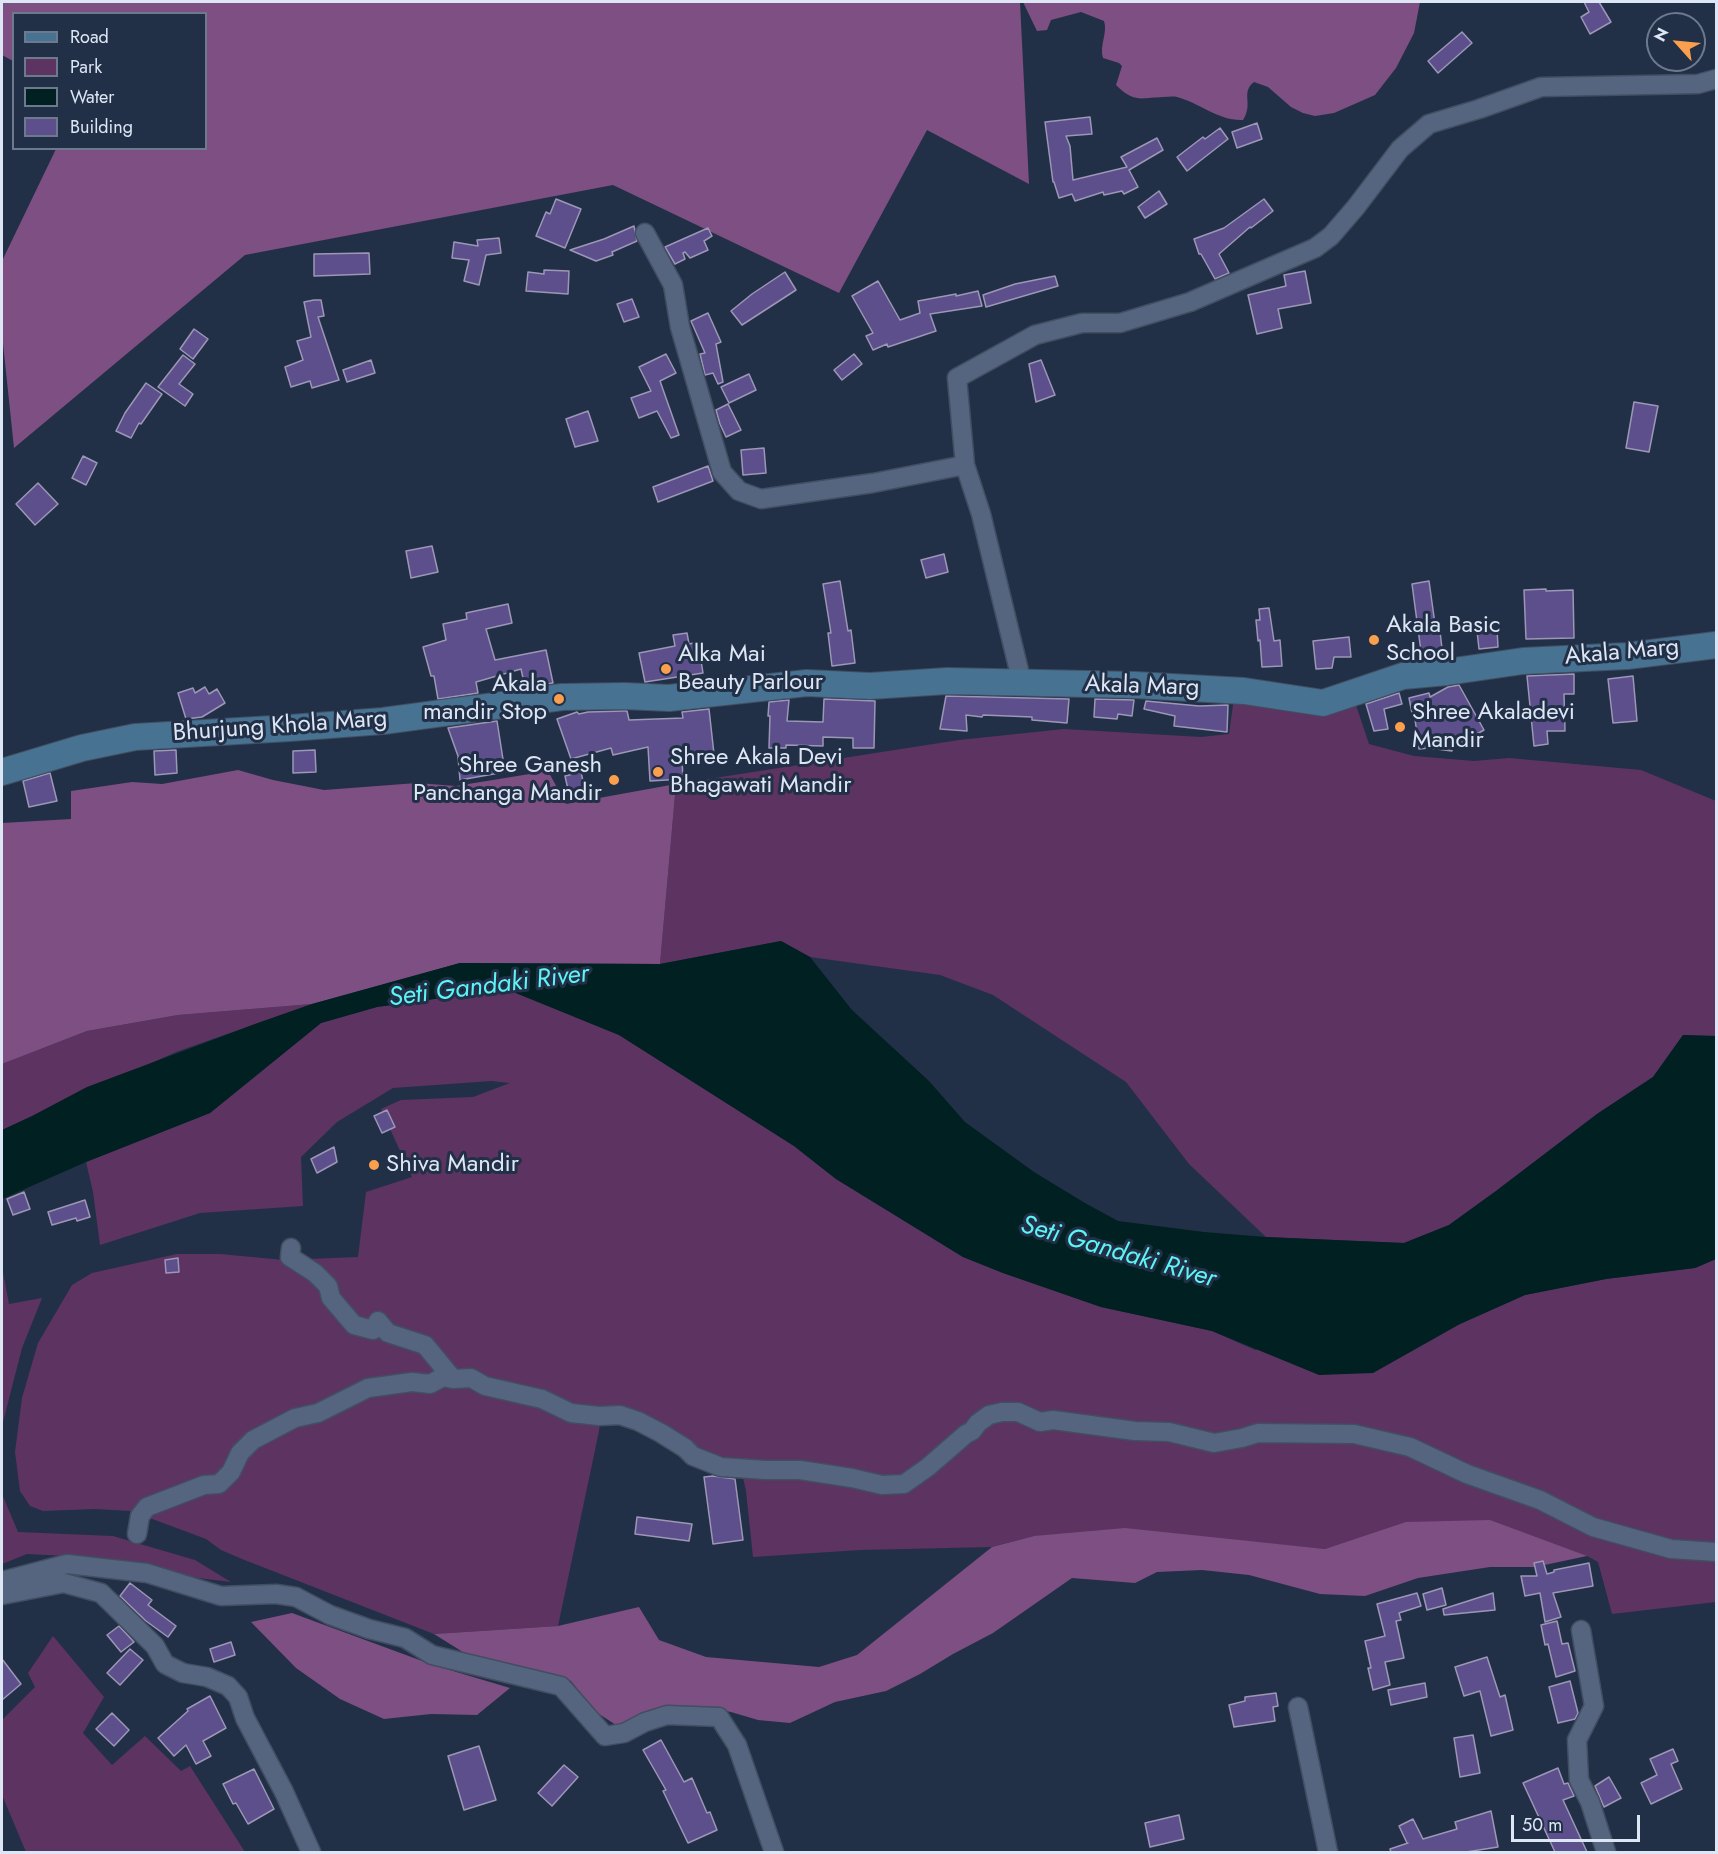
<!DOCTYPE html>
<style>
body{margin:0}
#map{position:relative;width:1718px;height:1854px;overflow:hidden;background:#223047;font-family:Jost,sans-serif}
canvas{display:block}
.frame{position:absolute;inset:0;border:3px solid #dde6f5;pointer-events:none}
.legend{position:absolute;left:12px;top:12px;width:195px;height:138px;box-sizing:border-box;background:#223047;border:2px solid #6d798d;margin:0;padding:8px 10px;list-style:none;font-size:18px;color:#dde6f5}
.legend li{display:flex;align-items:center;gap:12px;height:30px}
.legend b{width:30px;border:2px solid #6d798d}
.north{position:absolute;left:1646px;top:12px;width:60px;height:60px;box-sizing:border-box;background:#223047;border:2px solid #6d798d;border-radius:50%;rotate:297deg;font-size:16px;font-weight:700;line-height:24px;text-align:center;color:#dde6f5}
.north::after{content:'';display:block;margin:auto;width:21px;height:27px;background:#f99f4d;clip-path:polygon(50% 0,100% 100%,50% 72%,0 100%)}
.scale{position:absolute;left:1511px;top:1815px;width:129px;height:27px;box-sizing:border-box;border:3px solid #dde6f5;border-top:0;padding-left:8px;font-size:18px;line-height:21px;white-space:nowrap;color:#dde6f5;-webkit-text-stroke:4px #223047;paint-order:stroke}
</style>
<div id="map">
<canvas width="1718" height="1854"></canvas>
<div class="frame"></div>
<ul class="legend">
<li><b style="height:8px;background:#477291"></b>Road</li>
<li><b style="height:16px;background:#5d3361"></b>Park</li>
<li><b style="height:16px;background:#002021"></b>Water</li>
<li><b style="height:16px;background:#5c4f8b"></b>Building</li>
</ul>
<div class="north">N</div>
<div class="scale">50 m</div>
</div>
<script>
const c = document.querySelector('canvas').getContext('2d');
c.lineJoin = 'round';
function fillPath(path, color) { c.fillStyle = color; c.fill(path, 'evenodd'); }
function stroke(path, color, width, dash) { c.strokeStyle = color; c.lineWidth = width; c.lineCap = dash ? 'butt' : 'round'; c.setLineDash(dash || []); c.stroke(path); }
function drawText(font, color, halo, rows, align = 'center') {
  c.font = font + ' Jost,sans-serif'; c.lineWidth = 6; c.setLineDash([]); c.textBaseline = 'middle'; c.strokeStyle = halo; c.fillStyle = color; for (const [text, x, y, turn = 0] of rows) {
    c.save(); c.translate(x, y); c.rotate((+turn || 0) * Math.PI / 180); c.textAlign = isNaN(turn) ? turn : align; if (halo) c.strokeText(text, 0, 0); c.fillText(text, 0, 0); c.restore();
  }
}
const green = new Path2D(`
 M1234,698L1354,699L1369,744L1414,756L1474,761L1509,758L1641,770L1716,801V1036L1683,1035L1653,1077L1597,1114L1496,1191L1449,1225L1404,1243L1266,1237L1189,1164L1126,1082L993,995L940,975L810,957L781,941L660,964L676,784L959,740L1064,729L1201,737L1229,734Z
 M506,989L619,1035L794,1146L836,1179L963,1257L1003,1273L1101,1307L1212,1331L1255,1350L1460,1324L1525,1295L1606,1279L1695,1268L1716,1259V1602L1612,1614L1598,1562L1587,1556L1363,1537L1325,1549L1271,1544L1034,1536L992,1547L860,1550L753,1557L746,1491L739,1460L714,1457L678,1436L601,1409L599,1431L558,1626L434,1634L242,1559L221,1550L206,1539L131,1511L95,1509L43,1511L30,1506L20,1491L15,1452L22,1398L38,1343L72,1285L92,1273L177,1254H220L284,1260L358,1257L366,1192L412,1177L381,1109L401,1100L473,1097L510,1083L491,1081L393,1088L337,1122L301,1157L303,1206L200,1213L100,1245L93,1192L86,1162L210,1113L321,1023L377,1007Z
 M312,1004L176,1052L2,1130V1064L87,1031L178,1015Z
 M2,1267L9,1304L42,1298L22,1348L2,1426V1461Z
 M2,1494L18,1532L113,1536L195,1560L231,1582L198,1578L145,1566L88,1557L27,1554L2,1564Z
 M53,1636L104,1697L83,1733L112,1765L145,1736L181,1771L190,1766L245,1852H26L2,1795V1720L35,1687L28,1673Z`);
const forest = new Path2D(`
 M2,2H1020L1029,184L927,130L839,293L613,185L245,255L14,448L2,334V261L56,149L206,148V14H14L13,61L2,55Z
 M1023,2H1420L1414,33L1396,68L1375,95L1334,113L1315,116L1303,113L1291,107L1268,87L1254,82C1240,93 1254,103 1243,120C1218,121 1200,103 1177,97C1173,96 1168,97 1163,97C1140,98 1134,103 1116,85L1122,66L1119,63L1103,58C1099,46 1108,33 1104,21L1081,12L1051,20L1047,30L1037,31Z
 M238,770L273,780L324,790L417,783L456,786L548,771L566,804L676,784L660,964L460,963L312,1004L178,1015L87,1031L2,1064V823L71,819V791L132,782L162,784Z
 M1490,1520L1587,1556L1535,1567H1490L1418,1578L1365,1596L1320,1594L1249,1575L1202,1570L1157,1572L1135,1583L1072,1578L993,1633L953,1654L920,1674L886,1691L835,1702L790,1723L758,1720L731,1712L708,1708L669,1705L637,1720L616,1725L596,1712L571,1681L466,1654L434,1634L558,1626L639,1607L659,1640L706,1657L819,1667L857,1655L992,1547L1034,1536L1125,1528L1325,1549L1406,1522Z
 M292,1613L433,1665L510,1688L477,1715L431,1714L384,1719L340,1699L296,1668L251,1622Z`);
const water = new Path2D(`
 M781,941L810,957L852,1010L929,1081L965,1122L1034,1172L1085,1203L1118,1221L1204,1232L1266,1237L1404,1243L1449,1225L1496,1191L1597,1114L1653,1077L1683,1035L1716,1036V1259L1695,1268L1606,1279L1525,1295L1460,1324L1373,1373L1319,1375L1212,1331L1101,1307L1003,1273L963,1257L836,1179L794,1146L619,1035L506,989L377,1007L321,1023L210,1113L86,1162L2,1199V1130L32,1116L87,1087L255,1024L312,1004L460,963L660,964Z`);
const building = new Path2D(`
 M1584,2H1599L1611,22L1590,34L1581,17L1589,12Z
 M1462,32L1472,43L1438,73L1428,61Z
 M1090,117L1092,134L1066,136L1070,146L1073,180L1127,167L1121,157L1157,138L1163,150L1129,170L1138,187L1124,194L1122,191L1104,195L1103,192L1075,201L1072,194L1059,198L1054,182H1053L1045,122Z
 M1257,123L1262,139L1237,148L1232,132Z
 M1220,128L1228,139L1187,171L1177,157L1203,137L1205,139Z
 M1159,191L1167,204L1145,218L1138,207Z
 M556,199L581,209L565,248L536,236L546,212L550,214Z
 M1264,199L1273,211L1251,228L1250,227L1219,254L1229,273L1215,279L1201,254H1199L1194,239L1224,228Z
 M634,226L637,241L612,252L613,255L596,261L570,250L604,239Z
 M708,228L712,236L704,241L708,250L690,258L685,252L683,253L685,259L675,264L665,247Z
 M499,238L501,253L486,255L479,285L464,281L469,260L452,258L454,242L478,246L477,240Z
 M369,253L370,274L314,276V254Z
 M544,270L569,271L568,294L526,291L528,272L544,274Z
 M1305,271L1311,303L1278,309L1282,328L1257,334L1248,295L1286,286L1284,275Z
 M785,272L796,290L742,325L731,311L752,294Z
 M1055,276L1058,286L986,307L983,295L1015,284Z
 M878,281L900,320L920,313L918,301L956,294V296L978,291L982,306L930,314L936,331L888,347L887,344L873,350L866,336L873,333L852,296Z
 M632,299L639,317L624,322L617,304Z
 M314,300H321L324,316L318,317L339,380L312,388L310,381L291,387L285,367L303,360L297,341L311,337L304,302Z
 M708,313L721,342L716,344L723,382L718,384L713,373L705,375L700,354L705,353L691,321Z
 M194,329L208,339L193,359L180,349Z
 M666,354L676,373L660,381L679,435L671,438L657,411L639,418L631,398L651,391L639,367Z
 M854,354L862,364L842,380L834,370Z
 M183,355L195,364L179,384L193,394L185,406L158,387Z
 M371,360L375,373L347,382L343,370Z
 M1041,360L1055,395L1036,402L1029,364Z
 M749,374L756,390L729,403L721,387Z
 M146,383L162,394L141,424L139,423L131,438L116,431L125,413Z
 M1634,402L1658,406L1649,452L1626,448Z
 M728,404L741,430L726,437L720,424L716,410Z
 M588,411L598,441L575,447L566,419Z
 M764,448L766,473L743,475L741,450Z
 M83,456L97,463L86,485L72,478Z
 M708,466L713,481L658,502L653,487Z
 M38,483L58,504L35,525L16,504Z
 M432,546L438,572L411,578L406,551Z
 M944,554L948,572L926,578L921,560Z
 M840,581L848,631L851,630L855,663L832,666L828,633H831L823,584Z
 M1429,581L1435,624L1439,623L1443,657L1422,659L1412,584Z
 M1546,589V591L1573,590L1574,638L1526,639L1524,590Z
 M508,604L512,623L486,629L495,660L546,650L553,683L525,687L521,669L476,682L478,693L438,699L434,676H431L423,647L446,640L443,624L467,619L466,613Z
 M1269,608L1274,641L1280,640L1282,666L1262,667L1260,640L1258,641L1256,620H1260L1259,609Z
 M1497,629L1498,647L1479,649L1477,631Z
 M687,633L689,644L698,642L703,673L645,682L639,653L675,646L673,635Z
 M1349,637L1351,657H1334L1332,668L1316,669L1313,641Z
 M1574,674V694H1564L1565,731H1547L1548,744L1534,746L1527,676Z
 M1633,676L1637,721L1613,723L1608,679Z
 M1459,685L1484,730L1452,748V751L1429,748L1419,749L1414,712L1412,713L1409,698L1429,693L1430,697L1448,687Z
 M205,687L209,694L217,689L225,703L202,717L186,719L178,693L193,688L195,693Z
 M1399,693L1402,704L1384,709L1388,729L1374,731L1366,704Z
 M946,696L1069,699L1067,723L1032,720V717L983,715L982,717L966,715L967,731L940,729Z
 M824,699L875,701L874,748H853V738L823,737V746L786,745V748H769L770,716H768L769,702L789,700L787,721L823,722Z
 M1095,699L1134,700L1132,716L1118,714L1117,719L1094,717Z
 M1146,701L1199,706L1228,705L1227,732L1174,726L1175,716L1144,709Z
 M709,709L714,754L682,759L683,779L650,781L648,747L613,755L611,748L571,759L557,719L577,712L579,714L588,712L624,711H627L629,720L683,718L682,712Z
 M497,721L505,772L460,780L458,756L448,728Z
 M176,750L177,773L155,775L154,751Z
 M315,750L316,772L293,773V751Z
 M581,772L585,790L569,794L565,776Z
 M50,773L57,801L29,807L23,781Z
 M387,1110L395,1127L382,1133L374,1116Z
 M334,1147L337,1162L317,1173L311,1159Z
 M24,1192L30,1209L13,1215L7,1199Z
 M85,1200L90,1217L77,1221L76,1218L52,1225L48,1212Z
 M178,1258L179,1272L166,1273L165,1260Z
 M713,1476L735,1479L743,1540L713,1544L704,1477Z
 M637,1517L692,1524L689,1541L635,1534Z
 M1543,1561L1547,1574L1554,1572V1570L1589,1563L1593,1586L1553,1593L1561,1617L1545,1622L1540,1593L1525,1596L1521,1576H1537L1534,1563Z
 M130,1583L152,1600L148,1605L176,1626L168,1637L146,1621L120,1596Z
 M1442,1588L1446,1605L1427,1610L1423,1594Z
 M1417,1593L1421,1606L1399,1613L1401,1620L1396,1621L1404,1658L1385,1662L1390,1685L1373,1690L1368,1668H1371L1365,1641L1385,1636L1377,1604Z
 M1493,1593L1495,1610L1444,1615L1443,1609Z
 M1557,1621L1562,1644L1568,1643L1575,1671L1556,1677L1548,1644L1545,1645L1541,1625Z
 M119,1626L134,1642L121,1652L107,1635Z
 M231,1642L235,1655L214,1662L210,1649Z
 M130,1649L143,1660L120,1685L107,1673Z
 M1487,1657L1500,1697L1505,1695L1513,1730L1491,1736L1480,1691L1464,1696L1455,1667Z
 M2,1659L21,1684L2,1700Z
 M1570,1681L1578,1713L1575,1719L1558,1723L1549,1687Z
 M1425,1683L1427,1697L1391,1705L1388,1690Z
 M1276,1693L1278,1706L1273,1707L1275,1721L1234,1727L1229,1705L1245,1701V1697Z
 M210,1696L226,1728L203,1741L211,1756L196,1764L186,1745L174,1756L158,1738L188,1711L187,1709Z
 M112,1713L129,1730L114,1746L96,1729Z
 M1473,1735L1480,1773L1460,1777L1454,1738Z
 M661,1740L684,1782L692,1778L707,1813L710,1812L717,1830L688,1843L663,1791L666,1790L643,1750Z
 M479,1746L496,1800L464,1810L448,1756Z
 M1673,1749L1678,1761L1671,1764L1682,1789L1651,1804L1641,1783L1657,1775L1650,1759Z
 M564,1765L578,1777L552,1806L538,1793Z
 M1558,1768L1564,1784L1568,1783L1574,1796L1563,1800L1587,1852H1555L1523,1783Z
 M254,1769L274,1809L248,1824L236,1803L233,1804L223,1784Z
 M1609,1777L1621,1798L1604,1807L1595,1786Z
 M1491,1811L1498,1847L1466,1852H1391L1390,1849L1408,1843H1407L1399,1826L1413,1819L1423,1839L1457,1829L1455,1822Z
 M1179,1815L1184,1839L1150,1847L1145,1823Z`);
const minor = new Path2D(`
 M645,233L673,285L680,327L722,472L739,491L761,499L873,483L965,465
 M1022,683L981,514L965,465L957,378L1035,335L1082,323H1120L1190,302L1315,248L1331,236L1356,207L1400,149L1429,124L1479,109L1541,87L1698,84L1716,79
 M291,1248L290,1257L315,1273L328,1286L331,1298L354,1325L373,1330L378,1321L388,1333L425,1345L453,1379
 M137,1534L140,1516L147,1507L204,1485L219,1484L231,1472L240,1453L253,1440L295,1418L318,1413L368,1388L412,1382L430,1384L443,1377L453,1379L471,1378L485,1386L542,1399L571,1413L599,1416L620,1415L638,1421L661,1433L685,1448L693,1456L721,1467L766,1470H800L852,1478L882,1485L904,1484L928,1467L966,1434L972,1431L978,1423L989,1415L1002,1412H1018L1040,1422L1053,1420L1135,1431L1169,1432L1214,1443L1242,1438L1258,1433L1354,1434L1410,1447L1467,1474L1540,1500L1593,1527L1671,1549L1716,1552
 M2,1581L67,1564L147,1573L221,1596L276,1594L296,1597L330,1615L369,1629L405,1638L432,1655L561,1686L605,1736L624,1733L645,1722L667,1715L719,1717L737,1745L774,1852
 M2,1595L64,1583L101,1593L155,1646L165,1664L183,1673L207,1677L228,1686L238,1697L245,1718L284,1792L311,1852
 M1581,1630L1594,1706L1577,1740L1579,1780L1590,1802L1606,1852
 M1298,1707L1328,1852`);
const secondary = new Path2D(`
 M2,772L82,748L135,737L290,728L383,721L562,697L624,696L669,698L807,683L870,686L947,681L1135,685L1244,691L1323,703L1403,676L1447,672L1523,661L1627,656L1716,645`);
const markers = [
 [1374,640,6,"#f99f4d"],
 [666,669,6,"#f99f4d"],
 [559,699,6,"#f99f4d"],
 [1400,727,6,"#f99f4d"],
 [658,772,6,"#f99f4d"],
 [614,780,6,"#f99f4d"],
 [374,1165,6,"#f99f4d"]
];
const poiNames = [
 ["Akala Basic",1386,626],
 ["School",1386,654],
 ["Alka Mai",678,655],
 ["Beauty Parlour",678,683],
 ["Akala",547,685,"right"],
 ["mandir Stop",547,713,"right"],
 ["Shree Akaladevi",1412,713],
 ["Mandir",1412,741],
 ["Shree Akala Devi",670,758],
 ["Bhagawati Mandir",670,786],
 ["Shree Ganesh",602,766,"right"],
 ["Panchanga Mandir",602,794,"right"],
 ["Shiva Mandir",386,1165]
];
const streetNames = [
 ["Akala Marg",1622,653,-5],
 ["Akala Marg",1142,687,2],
 ["Bhurjung Khola Marg",280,727,-4]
];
const waterNames = [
 ["Seti Gandaki River",489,987,-7],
 ["Seti Gandaki River",1118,1253,16]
];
fillPath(green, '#5d3361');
fillPath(forest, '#7e4f82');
fillPath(water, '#002021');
fillPath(building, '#5c4f8b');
stroke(building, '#9c97b6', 1.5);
stroke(minor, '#424e61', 21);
stroke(secondary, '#424e61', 28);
stroke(minor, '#55657f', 18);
stroke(secondary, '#477291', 26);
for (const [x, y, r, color] of markers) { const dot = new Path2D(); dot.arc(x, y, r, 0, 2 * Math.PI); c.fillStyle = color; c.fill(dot); stroke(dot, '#223047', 2); }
drawText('24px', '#dde6f5', '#223047', poiNames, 'left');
drawText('24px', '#dde6f5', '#223047', streetNames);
drawText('italic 26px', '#5df4f5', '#223047', waterNames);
</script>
